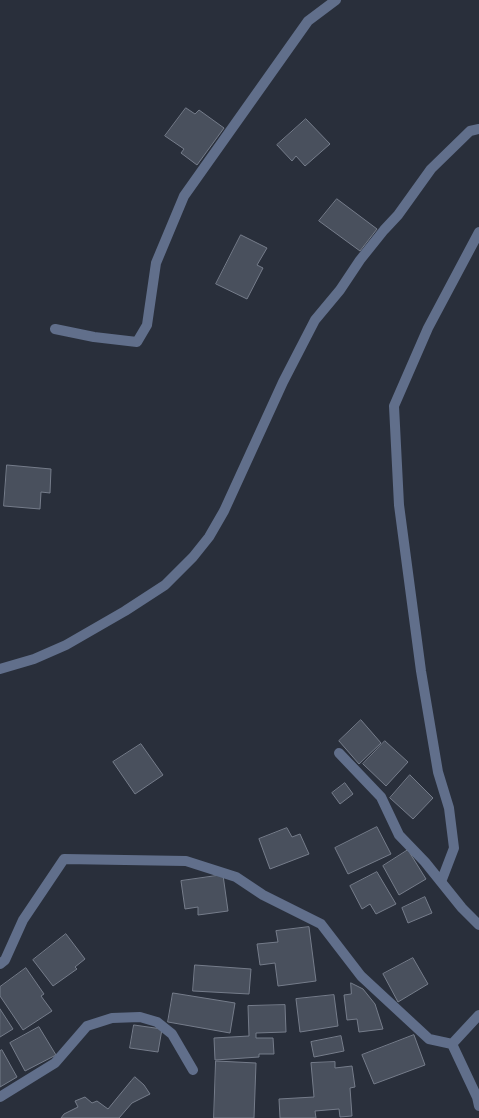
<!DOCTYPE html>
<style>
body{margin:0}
canvas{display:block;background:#292f3b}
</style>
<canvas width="479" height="1118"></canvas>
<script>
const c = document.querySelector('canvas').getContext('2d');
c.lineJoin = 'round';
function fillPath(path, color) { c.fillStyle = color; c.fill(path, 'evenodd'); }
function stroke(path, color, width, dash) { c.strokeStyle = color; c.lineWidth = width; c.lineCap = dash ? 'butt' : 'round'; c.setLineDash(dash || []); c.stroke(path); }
const building = new Path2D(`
 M186,108L195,114L199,110L224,128L197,165L181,153L184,149L165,136Z
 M306,119L330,144L305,166L296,156L292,161L277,145Z
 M337,199L377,229L360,251L319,221Z
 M241,235L267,248L257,265L263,268L247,299L216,284Z
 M7,465L51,469L50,493L41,492L40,509L4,506Z
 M361,720L381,743L359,764L339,741Z
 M385,741L408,762L386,786L363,764Z
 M141,744L163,775L135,794L113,762Z
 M410,775L433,798L413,819L390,798Z
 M345,783L353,794L340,804L332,793Z
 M377,827L391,854L348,874L335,848Z
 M287,828L292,837L300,834L309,854L270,869L259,839Z
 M408,850L426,879L399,895L383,866Z
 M377,872L396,904L376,914L370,904L362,909L350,886Z
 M223,875L228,911L198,915V907L185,909L181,881Z
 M425,897L432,913L408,923L402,908Z
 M309,927L316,981L278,986L275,963L260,965L257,944L278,942L276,931Z
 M66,934L85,959L75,967L77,969L53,986L33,960Z
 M413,958L428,984L398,1002L383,974Z
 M195,965L251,969L249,994L193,991Z
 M26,968L44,994L41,996L52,1011L23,1030L0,996V987Z
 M351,983L363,989L375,1004L383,1029L359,1032L357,1019L347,1020L344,995L351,994Z
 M173,993L235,1003L230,1033L168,1022Z
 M334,995L338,1026L300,1032L296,999Z
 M285,1005L286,1032L256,1033V1038H273L274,1054H259V1057L215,1060L214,1038L249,1036L248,1006Z
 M0,1009L13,1029L0,1037Z
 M134,1025L162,1029L158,1052L130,1048Z
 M39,1027L56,1055L25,1071L10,1043Z
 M414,1035L425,1065L374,1084L362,1055Z
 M341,1036L344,1051L314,1057L311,1042Z
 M2,1050L17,1077L0,1087V1051Z
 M216,1061L256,1063L254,1118H214Z
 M335,1062V1068L352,1066L355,1087L350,1088L352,1116L340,1117L339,1109L315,1111L316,1118H280L279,1099L314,1097L311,1063Z
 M135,1077L144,1085L150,1094L132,1103L119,1118H61L64,1114L78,1107L75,1101L85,1097L92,1103L97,1101L108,1109L131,1081Z`);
const street = new Path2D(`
 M55,329L94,337L137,342L147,325L156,263L184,196L308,21L336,0
 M0,669L34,659L66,645L125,611L165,585L193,557L209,537L224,511L283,382L315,320L340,290L360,260L384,230L398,215L431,169L470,131L479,129
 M339,753L381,797L399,835L425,862L462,908L479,925
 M441,882L454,848L449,808L438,772L421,671L399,505L394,406L428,328L479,232
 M0,964L5,960L23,920L64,859L186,861L236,877L263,895L321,924L361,976L429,1039L452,1044L477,1097L479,1106
 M452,1044L479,1015
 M0,1097L55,1063L87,1026L112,1018L140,1017L157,1022L172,1034L193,1070`);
fillPath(building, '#49505d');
stroke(building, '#757c8a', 1);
stroke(street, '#616f8b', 10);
</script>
